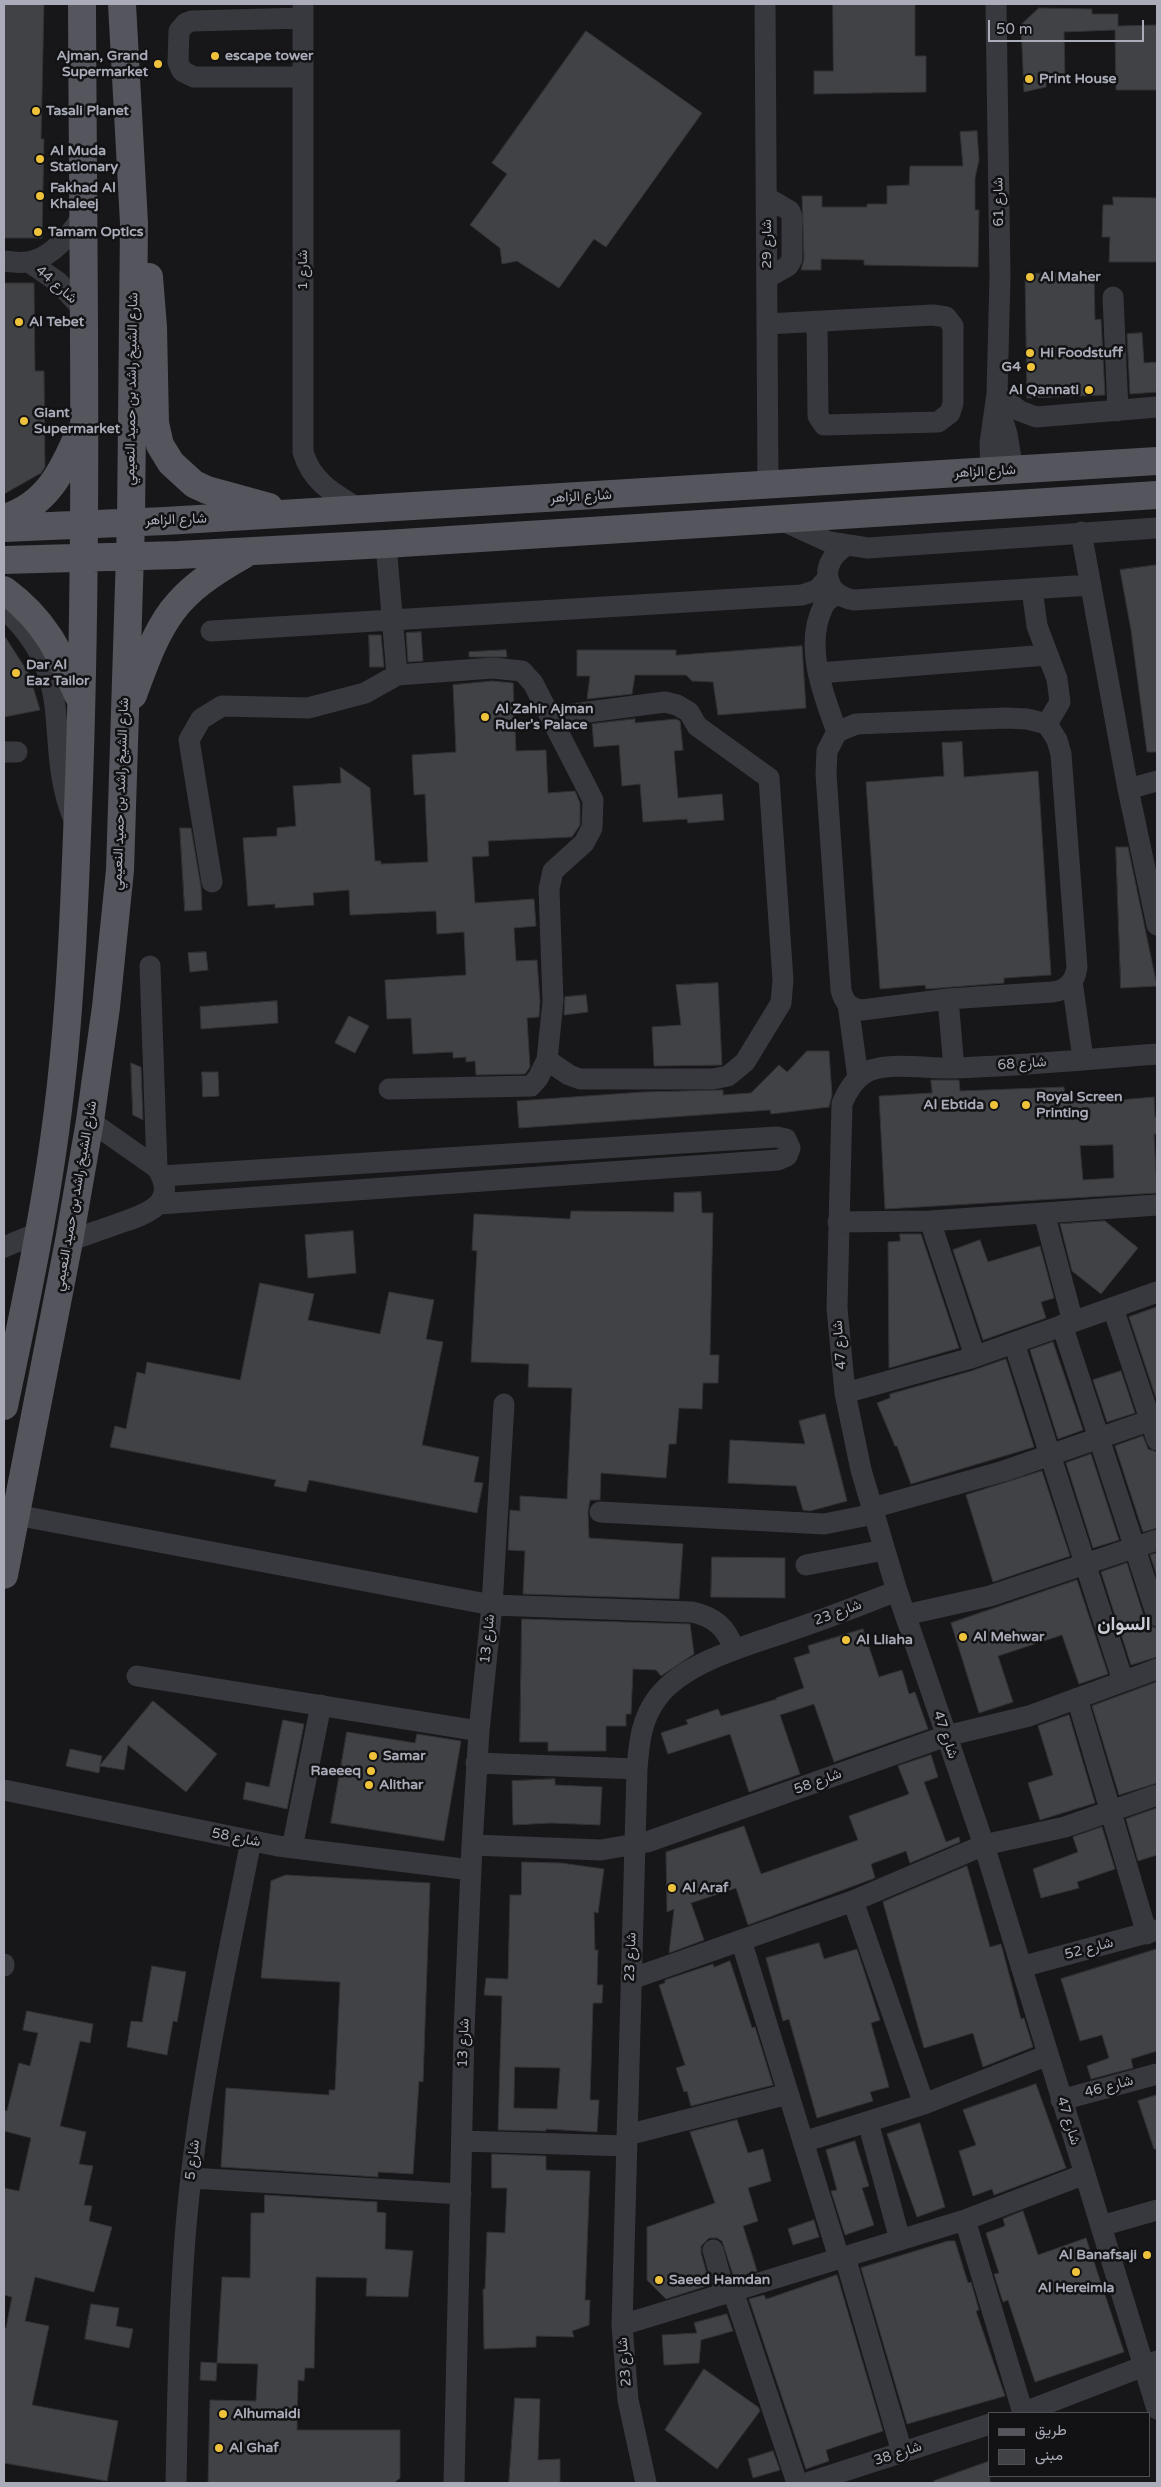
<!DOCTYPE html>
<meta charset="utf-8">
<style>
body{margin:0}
#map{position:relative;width:1161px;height:2487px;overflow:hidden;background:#171719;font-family:"Varela Round",Vazirmatn,sans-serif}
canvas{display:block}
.frame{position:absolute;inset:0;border:5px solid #aaadb9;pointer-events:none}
.legend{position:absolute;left:988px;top:2412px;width:162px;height:65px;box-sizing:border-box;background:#121214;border:1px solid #4f5056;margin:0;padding:6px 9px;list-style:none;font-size:15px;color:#aaadb9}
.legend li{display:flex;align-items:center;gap:10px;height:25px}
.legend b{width:25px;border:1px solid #4f5056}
.scale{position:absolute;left:988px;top:20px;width:156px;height:22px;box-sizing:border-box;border:2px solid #aaadb9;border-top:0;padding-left:6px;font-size:15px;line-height:18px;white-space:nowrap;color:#aaadb9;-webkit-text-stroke:4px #121214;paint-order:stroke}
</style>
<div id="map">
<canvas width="1161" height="2487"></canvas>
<div class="frame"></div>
<ul class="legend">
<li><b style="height:6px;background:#54555d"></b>طريق</li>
<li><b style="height:14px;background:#414246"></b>مبنى</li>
</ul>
<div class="scale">50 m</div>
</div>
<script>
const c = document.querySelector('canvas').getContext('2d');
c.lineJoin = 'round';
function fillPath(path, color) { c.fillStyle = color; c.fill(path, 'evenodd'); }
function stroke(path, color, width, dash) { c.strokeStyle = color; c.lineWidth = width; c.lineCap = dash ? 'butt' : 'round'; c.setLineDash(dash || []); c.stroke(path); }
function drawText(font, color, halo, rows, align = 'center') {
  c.font = font + ' "Varela Round",Vazirmatn,sans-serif'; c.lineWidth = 5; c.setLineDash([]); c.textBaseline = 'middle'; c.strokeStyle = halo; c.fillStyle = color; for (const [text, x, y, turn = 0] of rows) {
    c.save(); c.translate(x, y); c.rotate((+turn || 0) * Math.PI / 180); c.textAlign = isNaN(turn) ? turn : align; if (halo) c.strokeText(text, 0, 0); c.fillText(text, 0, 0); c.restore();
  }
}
const building = new Path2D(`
 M4,4H44L41,139H44L42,238H4Z
 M833,4H915V56H926V92L814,94V71H833Z
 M1039,8L1092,9V14H1118V26L1157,25V90H1116L1115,30L1064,32L1065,76L1046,77V87L1024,92L1021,25Z
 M586,31L702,113L606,247L594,239L559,288L517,261L502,264L500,248L470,225L507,174L492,163Z
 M977,131L979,160L975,178V210H979L978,267L864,265V260L821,259V270H801L804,259L802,196H822V207H867V204H887V186L909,185L910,166H963L960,132Z
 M1113,197L1157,198V262H1109L1110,237H1102L1103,205H1113Z
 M1094,272L1095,320L1101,319L1105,395L1027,398L1025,274Z
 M4,283H34L35,371H44L45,467L41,473L4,494Z
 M1142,333L1144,363L1157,362V392L1130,394L1127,334Z
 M1157,565V752H1147L1131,630L1120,570Z
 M421,632L423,661L408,662L406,633Z
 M4,635L29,674L40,710L4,717Z
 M369,635H381L384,667H370Z
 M802,646L806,708L718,715L713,682L692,681L686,675H635L632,694L587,699L590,676H577V650H676V655Z
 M506,650L507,657H469V652Z
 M493,681L513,683L516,751L546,750L548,793L575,791L580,803V825L572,837L488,841L489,856L472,857L475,903L534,899L536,926L514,928L516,961L537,960L540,1001L539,1017L527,1018L530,1067L525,1074L476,1075L475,1061L466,1062V1057L453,1058V1052L413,1054L411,1018L387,1019L385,980L466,975L464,932L437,934L436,911L350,915L349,890L313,893L314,905L275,908V904L248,906L243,838L277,836V828L296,826L293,786L341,783L340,767L370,788L375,861H381V864L428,862L425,794L414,795L412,755L456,752L453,685Z
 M635,719V723L676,719L680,721L683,750L674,751L678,798L722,794L724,820L688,823L687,819L643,822L640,784L622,786L619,745L594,747L592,724Z
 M962,742L964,777L1038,771L1051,975L1004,978V983L926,989L925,985L880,989L866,782L944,776L942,743Z
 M180,828H191L201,887L202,910L185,911Z
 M1116,847H1128L1157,986L1121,988Z
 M206,952L208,970L190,972L188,953Z
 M718,983L722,1065L654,1066L652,1027L681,1025L676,985Z
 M586,995L588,1012L564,1015L565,997Z
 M277,1001L278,1023L201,1029L200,1007Z
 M349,1016L369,1026L355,1053L335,1043Z
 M807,1051H829L832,1095L829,1107L771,1114L770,1110L519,1128L517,1101L643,1092L723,1090V1095L751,1093L779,1065L787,1072Z
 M131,1063L141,1067L143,1120L133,1115Z
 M202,1072H218L219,1096L203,1097Z
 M931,1080H959L960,1091L1064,1087L1065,1098L1120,1097V1100L1154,1097L1155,1117H1157V1134H1154L1157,1193L885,1209L879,1096L932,1093ZM1113,1145L1114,1178L1083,1180L1080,1146Z
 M701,1192L702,1213H713L710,1355H719L718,1383H703L702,1409L679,1408L676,1444H669L666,1478L601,1473L600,1500H590L588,1512L589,1538L683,1544L679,1599L523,1594L525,1551L508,1550L510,1510L520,1511V1496L567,1499L572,1388L528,1387L529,1364L471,1362L477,1251L472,1250L474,1214L570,1219L571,1211L674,1212V1193Z
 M1105,1221L1138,1248L1101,1294L1072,1271L1060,1224Z
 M353,1231L356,1273L308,1278L305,1235Z
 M900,1234H921L959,1348L889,1368L888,1242L900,1241Z
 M980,1240L988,1262L1040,1246L1054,1298L1041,1302L1046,1318L983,1340L953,1250Z
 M260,1283L314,1294L308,1320L380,1334L389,1292L434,1300L426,1339L443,1342L422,1445L479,1457L474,1482L483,1483L477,1513L309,1480L306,1492L274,1486L276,1480L110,1447L115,1426L126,1429L137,1372L145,1374L147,1362L240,1380Z
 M1157,1307V1401L1129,1317Z
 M1053,1342L1083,1430L1058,1439L1030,1350Z
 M1006,1359L1034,1447L911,1484L897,1446H895L877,1403L890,1398V1394L971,1371Z
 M1121,1371L1135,1413L1107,1422L1093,1380Z
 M825,1414L847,1501L810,1511L803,1510L796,1486L728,1483L730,1440L805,1444L799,1421Z
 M1143,1436L1148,1449L1157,1452V1528L1143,1532L1115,1446Z
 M1091,1454L1119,1540L1093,1548L1066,1463Z
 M1042,1471L1070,1556L993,1582L966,1495Z
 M1157,1553V1576L1150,1555Z
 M712,1557L785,1558V1598L711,1597Z
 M1127,1563L1145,1620L1149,1626L1157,1628V1657L1131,1665L1101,1572Z
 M1077,1580L1108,1674L1079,1684L1062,1635L998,1656L1013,1702L979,1713L951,1623Z
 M522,1619L690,1624L694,1654L661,1676L656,1670L633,1669L631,1714H626V1726H606V1751H548V1742H520Z
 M863,1629L879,1677L902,1670L909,1694L915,1692L928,1729L834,1762L814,1704L780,1715L800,1774L749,1792L730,1734L668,1754L661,1733L688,1724L686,1720L718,1709L721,1716L777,1699L776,1698L804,1688L794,1658L810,1653L808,1646Z
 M1157,1682V1783L1119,1795L1092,1706Z
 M153,1701L217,1754L186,1792L128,1745L124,1770L100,1766L99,1773L66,1766L70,1749L102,1756L100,1765Z
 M1069,1715L1095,1803L1040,1820L1028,1783L1053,1775L1038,1726Z
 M283,1720L304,1724L287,1809L243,1799L246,1782L269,1787Z
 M347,1732L415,1743L417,1734L461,1741L444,1841L331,1823Z
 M931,1755L938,1777L924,1782L946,1842L959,1837L960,1842L910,1863L906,1851L871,1864L875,1878L748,1925L736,1888L691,1903L704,1940L669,1953L674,1909L667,1912L666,1852L744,1826L761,1874L858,1840L849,1816L909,1794L898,1766Z
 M555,1779V1785L602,1787L600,1825L551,1823L513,1825L512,1781Z
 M1157,1808V1855L1138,1861L1126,1819Z
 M1102,1827L1115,1869L1077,1882L1079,1888L1041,1898L1033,1869L1078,1852L1073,1837Z
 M522,1862L561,1863L604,1869L598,1913L594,1912L595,1950H598L597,1985H603L602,2003H593L590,2100H599L597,2132L546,2129V2131L498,2130L502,1996L484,1995L486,1978L508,1979L510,1895H521ZM515,2067L560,2068L557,2109L514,2108Z
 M967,1866L990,1947L1001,1944L1021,2019L1024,2018L1033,2047L983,2067L973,2033L924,2048L883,1902Z
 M286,1875L430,1883L423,2082L419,2081L413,2174L378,2172V2177L221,2167L226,2088L329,2095V2090H335L340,1982L261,1978L271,1881Z
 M819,1943L824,1959L857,1949L880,2020L871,2023L889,2087L870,2092L873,2101L817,2118L789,2019L783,2021L766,1958Z
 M1157,1949V2051L1131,2059L1133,2068L1091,2079L1087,2066L1109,2058L1102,2035L1080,2041L1061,1979Z
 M730,1961L752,2028L755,2027L773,2085L691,2106L687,2091L684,2092L676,2068L685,2065L659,1985L665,1983V1980L713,1964L714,1967Z
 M152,1966L186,1972L177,2022L173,2021L167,2055L127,2047L131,2021L142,2022Z
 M27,2011L93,2024L90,2043L80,2041L60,2126L86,2132L79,2164L93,2166L84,2205L92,2206L89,2221L112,2227L94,2292L35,2277L25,2321L49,2326L32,2405L118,2421L107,2481L4,2463V2328H6L12,2297L4,2295V2188L19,2191L31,2138L4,2131V2110L7,2111L19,2063L30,2066L38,2033L23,2030Z
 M1036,2084L1066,2168L994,2195L992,2189L973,2196L959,2151L976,2145L963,2110Z
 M1157,2095V2149H1154L1138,2101Z
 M737,2120L748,2153L763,2149L771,2181L748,2188L758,2221L743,2226L757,2271L734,2278L722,2241L717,2238H709L701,2246V2253L710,2285L666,2299L647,2280V2227L715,2203L690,2132Z
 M920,2123L945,2207L917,2217L887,2134Z
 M855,2141L869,2186L862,2188L874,2225L845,2235L831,2191L837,2190L826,2150Z
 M492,2154L546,2156V2170L590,2171L585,2300H590L589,2325L572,2331L574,2337L536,2336V2347L484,2349L483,2289H485L487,2232L505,2233L507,2188H492Z
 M265,2195L377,2202V2212L386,2213L385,2249L413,2251L408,2297L366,2296L367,2278L316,2277L314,2368H305L304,2381L298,2380L297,2430H400V2478L394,2483H208L210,2400L256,2401L258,2364L217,2363L216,2381L200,2380L201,2362L217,2363L222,2277L250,2278L251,2213H264Z
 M1023,2211L1038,2255L1086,2238L1124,2352L1035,2382L1008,2300L1003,2302L994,2274L999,2273L986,2233L1005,2226L1003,2219Z
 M814,2220L819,2237L793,2245L788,2229Z
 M948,2241H955L968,2283L971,2282L979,2310L976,2311L1005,2396L907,2424L861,2268Z
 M837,2275L883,2431L826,2450L829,2461L806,2469L749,2299L764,2295L766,2299Z
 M91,2304L119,2308L116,2326L133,2329L129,2348L85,2339Z
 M727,2314L733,2331L701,2340L699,2363L664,2365L662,2335L697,2333L694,2323Z
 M704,2369L758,2407L760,2411L717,2469L665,2430Z
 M515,2398L540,2399L538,2460L560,2459V2483H509Z
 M773,2451L780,2470L753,2478L748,2459Z
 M990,2461V2483H934V2481Z`);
const minor = new Path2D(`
 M303,4V452C312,483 335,494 361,510
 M765,4L768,484
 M303,18L192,21L186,23L179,31L178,62L182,71L194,77H303
 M766,197L790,211L792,217V259L788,266L767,278
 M4,261C11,262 20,263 28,262C51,258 70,235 82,217
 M29,262L58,282L83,309
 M1113,297L1118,411
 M767,324L933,315L946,317L953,326V403L950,413L938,422L824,425L818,416L817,322
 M997,394L1020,411L1036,417L1157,407
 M998,405L1007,434L1013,470
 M991,472L990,443L997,394L1000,276L996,4
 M781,520L829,542L868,548L1157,528
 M1081,532L1128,789L1157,925
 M386,544L397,675L493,668L522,671L533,683L593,800L592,828L584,843L553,871L549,889L553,1001L547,1060L569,1075L580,1079H713L728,1076L745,1062L781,1003L783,980L769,778L697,726L689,712L677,705L665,702L550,717
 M846,546C819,562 822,594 854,600L1091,585
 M1032,589L1037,626L1057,679L1060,702L1047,724
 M837,594C832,597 825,602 823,607C804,646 823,694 837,732
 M4,609C81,678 41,740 74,820
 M211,631L802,595L817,590L828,578
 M819,673L1047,655
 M1006,718L1027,719L1047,724L1057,740L1061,754L1077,967C1075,982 1067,990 1052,992L948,999L862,1010C850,1008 844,1003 841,990L826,774L827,751L837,732L856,724Z
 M4,752H17
 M1128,789L1157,781
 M212,882L189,740L201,719L222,706L308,708L365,693L397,675
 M150,966L157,1168
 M1072,981L1083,1059
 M948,999L954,1068
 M848,1004L858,1078
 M1157,1054C1090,1059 1022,1066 955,1068C930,1069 894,1062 871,1070C856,1076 848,1089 842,1104L837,1308L845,1393L861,1470L897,1591L984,1845L1157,2409
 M389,1089L531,1086L538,1078L547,1060
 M159,1204L778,1160L787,1156L790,1148L786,1139L777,1137L162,1176
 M1044,1213L1073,1322
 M930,1221L975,1356
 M838,1222L930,1221L1157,1205
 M69,1241C85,1235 101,1230 117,1224C144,1215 180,1205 157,1168L90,1121
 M4,1247L40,1232
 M1113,1308L1157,1440
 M1062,1325L1157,1616
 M1014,1343L1123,1681
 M845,1393L968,1359L1157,1292
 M872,1508L1004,1471L1157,1418
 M600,1512L824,1524L874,1514
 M16,1515L492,1605L692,1612C715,1617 727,1628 734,1650
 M806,1565L884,1550
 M905,1615L990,1596L1157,1540
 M137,1676L479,1731
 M1077,1698L1147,1934
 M476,1763L637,1769
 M4,1790L278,1846L471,1870
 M472,1845L601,1850L647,1842L946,1736L1029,1716L1157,1669
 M292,1848L321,1705
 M853,1901L924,2104
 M741,1940L839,2258
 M4,1964V1966
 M1021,1967L1157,1930
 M631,1979L853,1901L984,1845L1065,1827L1157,1795
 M1061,2100L1157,2074
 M868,2122L900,2240
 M627,2135L788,2094
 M462,2141L626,2146
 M803,2142L924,2104L1048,2055
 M191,2178L461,2194
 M965,2220L1023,2413
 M1101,2226L1157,2210
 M713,2250L725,2293
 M845,2257L902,2452
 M733,2291L797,2483
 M622,2325L965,2220L1085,2174
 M1022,2413L1157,2361
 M176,2483C178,2381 179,2278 191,2177C204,2064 229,1952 251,1841
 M454,2483L464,2031L472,1845L479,1731L492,1605L504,1404
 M646,2483L628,2400L622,2325L637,1769C639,1743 641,1719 658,1697C685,1662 746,1646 786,1632C823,1620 860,1605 897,1591
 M807,2483L990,2424`);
const major = new Path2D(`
 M149,277L153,327L155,423L160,445L171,463L194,484L207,490L269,507
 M4,518C46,506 63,471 79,433
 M4,528L165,521L1157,461
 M4,560L178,555L386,544L1157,495
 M4,590C44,619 59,651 78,695
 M133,695C161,618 172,595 245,554
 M4,1406C26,1302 48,1199 60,1093C72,990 75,886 79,782C88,523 83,263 82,4
 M4,1575L69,1241L90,1121L106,1007L120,870L131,522L134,223L122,4`);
const markers = [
 [215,56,5,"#eec23a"],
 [158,64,5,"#eec23a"],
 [1029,79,5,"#eec23a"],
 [36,111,5,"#eec23a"],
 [40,159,5,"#eec23a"],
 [40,196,5,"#eec23a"],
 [38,232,5,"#eec23a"],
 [1030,277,5,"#eec23a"],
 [19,322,5,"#eec23a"],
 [1030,353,5,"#eec23a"],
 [1031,367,5,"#eec23a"],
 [1089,390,5,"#eec23a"],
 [24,421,5,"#eec23a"],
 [16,673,5,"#eec23a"],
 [485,717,5,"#eec23a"],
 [994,1105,5,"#eec23a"],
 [1026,1105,5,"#eec23a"],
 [963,1637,5,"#eec23a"],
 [846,1640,5,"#eec23a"],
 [373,1756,5,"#eec23a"],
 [371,1771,5,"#eec23a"],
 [369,1785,5,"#eec23a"],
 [672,1888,5,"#eec23a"],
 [1147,2255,5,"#eec23a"],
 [1076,2272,5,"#eec23a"],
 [659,2280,5,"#eec23a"],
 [223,2414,5,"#eec23a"],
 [219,2448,5,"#eec23a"]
];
const poiNames = [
 ["Ajman, Grand",148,56,"right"],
 ["Supermarket",148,72,"right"],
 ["escape tower",225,56],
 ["Print House",1039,79],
 ["Tasali Planet",46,111],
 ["Al Muda",50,151],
 ["Stationary",50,167],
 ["Fakhad Al",50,188],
 ["Khaleej",50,204],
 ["Tamam Optics",48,232],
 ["Al Maher",1040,277],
 ["Al Tebet",29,322],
 ["Hi Foodstuff",1040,353],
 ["G4",1021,367,"right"],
 ["Al Qannati",1079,390,"right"],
 ["Giant",34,413],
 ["Supermarket",34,429],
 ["Dar Al",26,665],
 ["Eaz Tailor",26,681],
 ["Al Zahir Ajman",495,709],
 ["Ruler's Palace",495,725],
 ["Royal Screen",1036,1097],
 ["Printing",1036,1113],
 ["Al Ebtida",984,1105,"right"],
 ["Al Mehwar",973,1637],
 ["Al Lliaha",856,1640],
 ["Samar",383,1756],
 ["Raeeeq",361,1771,"right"],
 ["Alithar",379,1785],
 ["Al Araf",682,1888],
 ["Al Banafsaji",1137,2255,"right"],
 ["Saeed Hamdan",669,2280],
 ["Al Hereimla",1076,2288,"center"],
 ["Alhumaidi",233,2414],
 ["Al Ghaf",229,2448]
];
const streetNames = [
 ["شارع 61",999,202,-91],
 ["شارع 29",767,244,-90],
 ["شارع 1",303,270,-90],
 ["شارع 44",56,285,41],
 ["شارع الشيخ راشد بن حميد النعيمي",132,389,-89],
 ["شارع الزاهر",985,472,-3],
 ["شارع الزاهر",581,497,-3],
 ["شارع الزاهر",176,520,-2],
 ["شارع الشيخ راشد بن حميد النعيمي",121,794,-88],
 ["شارع 68",1022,1064,-4],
 ["شارع الشيخ راشد بن حميد النعيمي",76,1196,-80],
 ["شارع 47",840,1345,-95],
 ["شارع 23",838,1613,-20],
 ["شارع 13",488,1639,-84],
 ["شارع 47",945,1735,71],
 ["شارع 58",818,1782,-20],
 ["شارع 58",236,1838,11],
 ["شارع 52",1089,1949,-15],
 ["شارع 23",631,1957,-88],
 ["شارع 13",464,2043,-88],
 ["شارع 46",1109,2087,-15],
 ["شارع 47",1068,2121,73],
 ["شارع 5",193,2160,-83],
 ["شارع 23",625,2362,-95],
 ["شارع 38",898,2454,-18]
];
const districtNames = [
 ["السوان",1124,1625]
];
fillPath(building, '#414246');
stroke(building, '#323135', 1);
stroke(minor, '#38393e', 21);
stroke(major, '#54555d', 28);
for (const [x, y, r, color] of markers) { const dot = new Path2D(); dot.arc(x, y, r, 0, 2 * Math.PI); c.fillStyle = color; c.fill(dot); stroke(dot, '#121214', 2); }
drawText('bold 14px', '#aaadb9', '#121214', poiNames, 'left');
drawText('14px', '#aaadb9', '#121214', streetNames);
drawText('bold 19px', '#caccd5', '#121214', districtNames);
</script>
